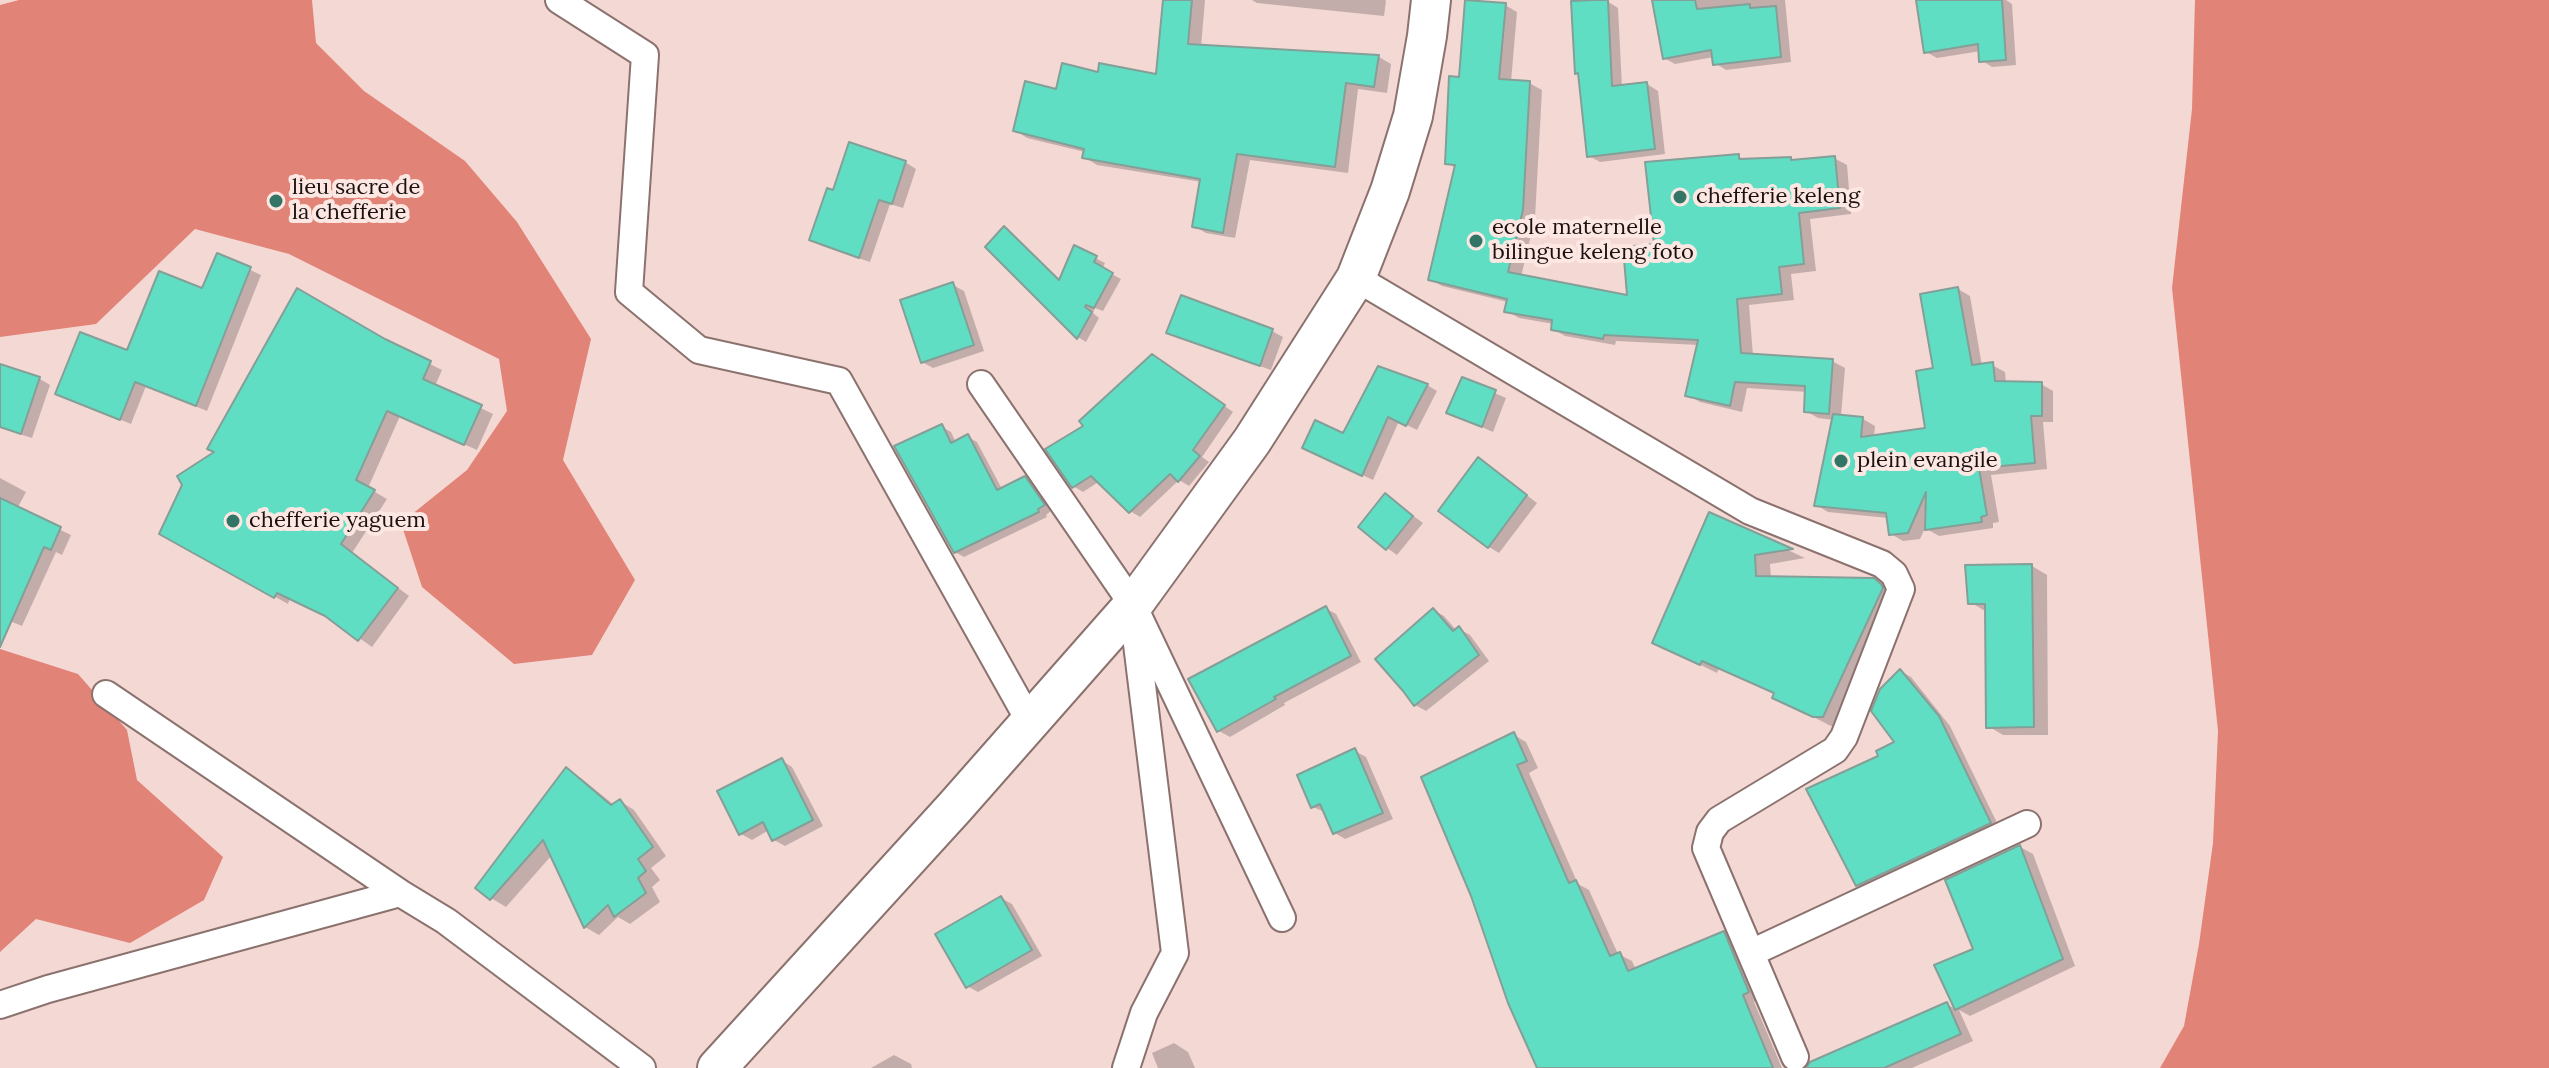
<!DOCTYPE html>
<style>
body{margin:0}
canvas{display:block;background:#f4d8d4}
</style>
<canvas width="2549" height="1068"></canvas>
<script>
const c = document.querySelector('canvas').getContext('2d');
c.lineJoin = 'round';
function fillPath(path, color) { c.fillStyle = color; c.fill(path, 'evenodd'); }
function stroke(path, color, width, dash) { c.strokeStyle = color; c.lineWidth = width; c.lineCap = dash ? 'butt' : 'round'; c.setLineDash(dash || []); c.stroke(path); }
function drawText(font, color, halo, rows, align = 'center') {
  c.font = font + ' Lora,serif'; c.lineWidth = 8; c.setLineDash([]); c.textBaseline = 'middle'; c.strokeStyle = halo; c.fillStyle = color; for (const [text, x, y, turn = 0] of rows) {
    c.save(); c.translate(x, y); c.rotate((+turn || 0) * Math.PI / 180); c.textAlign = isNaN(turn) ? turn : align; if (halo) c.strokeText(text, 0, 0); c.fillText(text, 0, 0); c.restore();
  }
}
const forest = new Path2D(`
 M19,0H312L316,43L364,91L465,161L517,222L591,339L563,460L635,580L592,655L514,664L422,587L401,523L467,470L507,411L499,359L289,254L195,229L96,324L0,337V5Z
 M2195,0H2549V1068H2160L2184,1026L2199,944L2213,843L2218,731L2172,288L2192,109Z
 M0,649L78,674L127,730L137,780L223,857L204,900L130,943L36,919L0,952Z`);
const shadow = new Path2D(`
 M1165,0H1205L1201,47L1379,57L1391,64L1387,93L1358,89L1348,173L1250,160L1235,238L1206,233L1194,226L1202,182L1097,165L1084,157L1085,152L1027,138L1015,130L1057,91L1099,75L1158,76Z
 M1252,0H1385L1386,1L1384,16L1257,3Z
 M1660,0H1785L1791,62L1726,70L1715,63L1714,57L1675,64L1664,58Z
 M1918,0H2006L2012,4L2016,65L1992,67L1981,60V51L1937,58L1926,52Z
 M1607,1L1618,8L1622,87L1647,84L1658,91L1665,154L1600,162L1589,156L1580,74L1577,72Z
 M1505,5L1517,12L1511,82L1529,83L1542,90L1535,218L1521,277L1630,297L1656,246L1738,156L1746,161L1790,159L1795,162L1834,158L1847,165L1851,214L1810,219L1816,271L1791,274L1794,300L1749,305L1753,356L1832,361L1845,368L1841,416L1863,419L1875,426L1874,437L1927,430L1935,370L1958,289L1970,296L1982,366L1992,365L2005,372L2006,383L2041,384L2053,391V422H2043L2047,469L1991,475L1999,522L1993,523V528L1939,536L1925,528L1920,539L1903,541L1891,534L1888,518L1828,512L1816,505L1834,420L1818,418L1806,411L1807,392L1747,388L1742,412L1700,402L1688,395L1699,345L1616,341L1615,345L1565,336L1553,329L1554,324L1519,318L1507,311L1508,302L1442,286L1430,279L1456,168L1447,163L1460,79Z
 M905,162L916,169L903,208L890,204L870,262L822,246L811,239L835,192Z
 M1005,229L1013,234L1061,281L1075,248L1105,263L1102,269L1121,279L1103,311L1095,308L1093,313L1099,318L1086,342L1078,337Z
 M218,255L261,275L207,411L146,386L131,424L58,394L128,353L203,291Z
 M953,285L964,291L984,351L933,368L922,362Z
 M1182,298L1272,331L1283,337L1271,370L1180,338L1169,332Z
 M384,341L442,370L435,386L493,414L477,450L400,416L368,488L387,499L352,553L409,596L372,647L331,618L290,598L288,604L161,533Z
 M1163,362L1233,412L1202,457L1209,462L1189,486L1179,480L1140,517L1130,511L1100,481L1083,492L1073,486L1086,426Z
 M0,366L40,379L50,385L32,438L0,428Z
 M1463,379L1506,398L1493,432L1448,412Z
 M1427,385L1437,391L1417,430L1399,421L1373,480L1315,453Z
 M942,427L951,432L956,443L968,437L977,442L1002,489L1025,478L1034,484L1052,510L1046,515L1047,517L964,557L955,552Z
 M1489,466L1537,503L1499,553L1489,547Z
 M0,478L26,492L17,509L71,535L62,555L56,552L22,626L0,617Z
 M1385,495L1423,523L1397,555L1387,548Z
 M1710,514L1805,558L1770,564L1771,578L1874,580L1891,590L1840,726H1831L1774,697L1776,694L1719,668L1717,673L1654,642Z
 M2032,566L2047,575L2048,735H2003L1988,726L1985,611L1970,602Z
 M1325,608L1336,614L1361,662L1284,703L1285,705L1230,737L1219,731Z
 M1433,610L1444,616L1457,631L1459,629L1470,635L1489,661L1426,711L1415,705Z
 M1900,671L1911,677L1950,726L2000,829L1868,891L1857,885L1881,757L1897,743Z
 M1514,735L1526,742L1538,768L1529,773L1578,884L1589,890L1618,954L1632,961L1636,970L1724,933L1737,940L1761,1000L1754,1002L1782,1068H1539Z
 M1355,751L1366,757L1393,819L1345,839L1335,833L1325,812L1313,807Z
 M781,760L792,767L823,826L785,846L774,840L769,830L752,840L741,834Z
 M567,770L581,778L614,805L620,801L634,810L666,856L651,868L660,880L652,887L660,902L630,924L618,917L599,935L585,927L552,855L506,907L491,898Z
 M2020,847L2033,854L2075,966L1970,1016L1959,1010L1973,1041L1912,1068H1807L1947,1004L1958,1011L1937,966L1976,951Z
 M1001,898L1012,904L1042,956L978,992L967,986Z
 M1174,1043L1188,1052L1195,1068H1158L1152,1053Z
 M894,1055L911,1064L912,1068H871Z`);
const building = new Path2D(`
 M1163,0H1192L1188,44L1379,55L1374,87L1346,83L1335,167L1237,154L1223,233L1192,227L1200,179L1082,158L1084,149L1013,131L1025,81L1056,89L1062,63L1098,72L1099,63L1156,74Z
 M1465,0L1506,3L1499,79L1530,81L1523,210L1508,272L1627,295L1623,247L1654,244L1645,162L1739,154V159L1791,157V160L1835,156L1840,208L1799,213L1804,264L1779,267L1782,294L1737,299L1741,353L1833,359L1829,414L1804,412L1805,386L1735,382L1730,406L1685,396L1698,340L1604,335L1603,339L1551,330L1552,320L1504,312L1507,299L1428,280L1455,165L1445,164L1449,76L1459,77Z
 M1594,0H1608L1612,86L1647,82L1655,149L1587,157L1578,73L1575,74L1571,1Z
 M1652,0H1695L1697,9L1750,4V8L1776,6L1781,57L1713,65L1711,50L1663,59Z
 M1916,0H2002L2006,60L1979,62L1978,44L1924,53Z
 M849,142L906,161L892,204L879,200L859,258L809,240L827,188L833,190Z
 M1004,226L1059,280L1074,245L1097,256L1094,262L1113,273L1094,308L1086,305L1085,307L1092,312L1077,339L985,247Z
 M217,253L251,267L196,406L135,382L120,420L55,394L80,332L127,350L159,271L202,288Z
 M953,282L974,345L921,363L900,300Z
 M1958,287L1972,365L1993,362L1995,381L2042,382V416H2031L2035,463L1979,468L1987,515L1981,517L1982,522L1925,530L1926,492L1908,533L1889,535L1886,513L1814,506L1833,414L1863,417L1861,437L1925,428L1916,371L1933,368L1920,294Z
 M297,288L385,339L431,361L423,379L482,405L464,445L387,411L356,480L375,490L341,544L398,588L358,641L325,616L277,593L274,598L159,534L182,485L177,476L214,452L207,449Z
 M1181,295L1273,329L1260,366L1166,333Z
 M1152,354L1225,405L1193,450L1200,456L1178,482L1170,474L1129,513L1091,476L1072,488L1045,449L1083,426L1079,421Z
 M0,364L40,377L21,434L0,427Z
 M1378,366L1428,384L1406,426L1388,417L1362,476L1302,448L1315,420L1343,433Z
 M1462,377L1496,390L1482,427L1446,413Z
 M942,424L951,443L968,434L997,490L1025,476L1045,505L1038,509L1039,512L954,553L894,446Z
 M1478,457L1527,495L1488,548L1438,511Z
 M1385,493L1413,516L1386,550L1358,527Z
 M0,498L61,527L51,550L44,547L0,647Z
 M1709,512L1793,549L1755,555L1756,576L1874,578L1881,584L1883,588L1823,717H1813L1772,698L1774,693L1702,661L1700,665L1652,643Z
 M2032,564L2034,727L1986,728L1985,604H1968L1965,565Z
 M1326,606L1351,656L1274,697L1276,699L1217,732L1188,679Z
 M1433,608L1453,631L1459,626L1479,655L1414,706L1403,691L1375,659Z
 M1900,669L1939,716L1991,823L1856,886L1806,789L1878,756L1876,751L1894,742L1871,711L1880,689Z
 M1514,732L1527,761L1517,765L1569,883L1576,880L1610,956L1620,952L1628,971L1724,931L1749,992L1743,995L1773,1068H1537L1508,1003L1471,896L1421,777Z
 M1355,748L1383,813L1333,834L1320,804L1311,808L1297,775Z
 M782,758L813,820L772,841L763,822L739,835L717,791Z
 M566,767L611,805L620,799L653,847L638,859L646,871L638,878L646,893L614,917L608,905L584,928L543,840L490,900L475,888Z
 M2020,845L2063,959L1955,1010L1934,965L1973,949L1945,880Z
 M1001,896L1032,950L966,988L935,934Z
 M1947,1002L1961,1034L1884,1068H1806L1810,1062Z`);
const minor = new Path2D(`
 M559,0L645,55L629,292L699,350L839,381L1030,722
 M1356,278L1750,511L1882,564L1894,574L1901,589L1844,737L1835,750L1719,820L1710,832L1706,848L1795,1057
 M981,384L1133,605L1282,918
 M106,694L400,893
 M1751,953L2027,824
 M0,1005L48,989L400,893L446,921L642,1068
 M1126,1068L1144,1013L1175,953L1135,628`);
const secondary = new Path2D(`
 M717,1068L955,807L1133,605L1252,441L1356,278L1390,191L1413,116L1427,36L1431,0`);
const markers = [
 [1680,197,8,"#327566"],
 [276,201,8,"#327566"],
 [1476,241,8,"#327566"],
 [1841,461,8,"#327566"],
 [233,521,8,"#327566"]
];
const poiNames = [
 ["lieu sacre de",292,188],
 ["la chefferie",292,213],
 ["chefferie keleng",1696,197],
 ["ecole maternelle",1492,228],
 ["bilingue keleng foto",1492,253],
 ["plein evangile",1857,461],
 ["chefferie yaguem",249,521]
];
fillPath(forest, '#e28377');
fillPath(shadow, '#0003');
fillPath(building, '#60dec3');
stroke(building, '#849f98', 2);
stroke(minor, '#8b726e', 30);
stroke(secondary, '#8b726e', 42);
stroke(minor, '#fff', 26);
stroke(secondary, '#fff', 38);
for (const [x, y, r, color] of markers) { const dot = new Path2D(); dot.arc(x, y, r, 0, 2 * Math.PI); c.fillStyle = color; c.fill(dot); stroke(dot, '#fde7e3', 3); }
drawText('22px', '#1b1110', '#fde7e3', poiNames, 'left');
</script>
